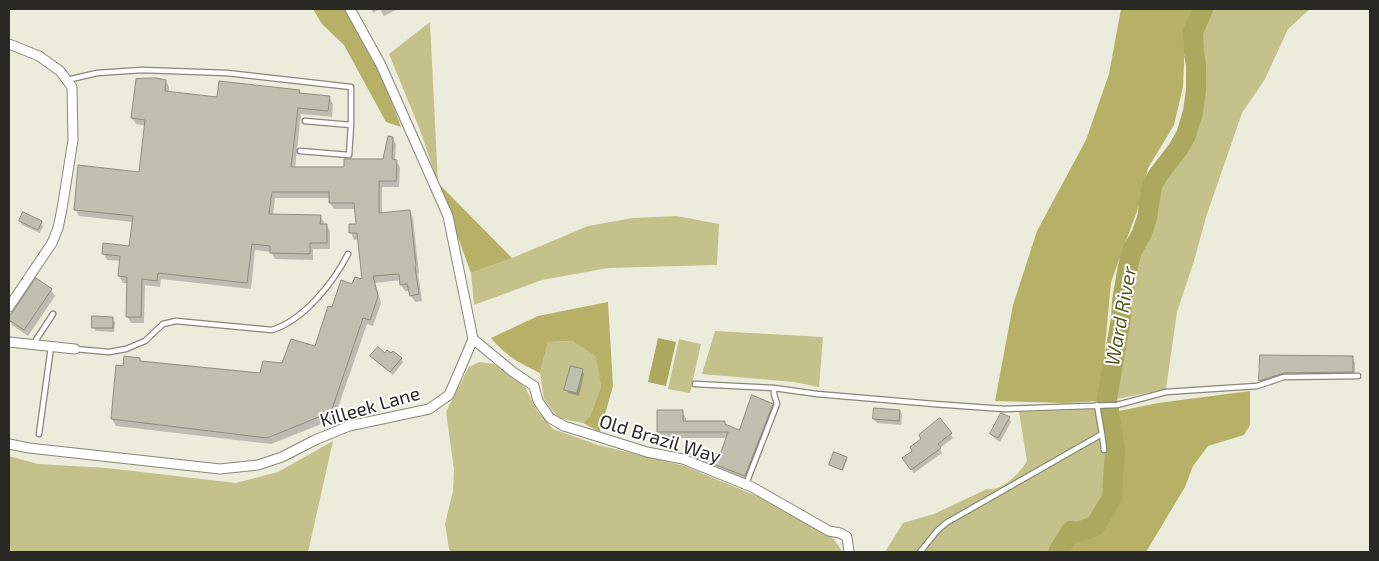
<!DOCTYPE html>
<style>
body{margin:0}
#map{position:relative;width:1379px;height:561px;overflow:hidden;background:#ececdc;font-family:"Exo 2",sans-serif}
canvas{display:block}
.frame{position:absolute;inset:0;border:10px solid #292923;pointer-events:none}
</style>
<div id="map">
<canvas width="1379" height="561"></canvas>
<div class="frame"></div>
</div>
<script>
const c = document.querySelector('canvas').getContext('2d');
c.lineJoin = 'round';
function fillPath(path, color) { c.fillStyle = color; c.fill(path, 'evenodd'); }
function stroke(path, color, width, dash) { c.strokeStyle = color; c.lineWidth = width; c.lineCap = dash ? 'butt' : 'round'; c.setLineDash(dash || []); c.stroke(path); }
function drawText(font, color, halo, rows, align = 'center') {
  c.font = font + ' "Exo 2",sans-serif'; c.lineWidth = 4; c.setLineDash([]); c.textBaseline = 'middle'; c.strokeStyle = halo; c.fillStyle = color; for (const [text, x, y, turn = 0] of rows) {
    c.save(); c.translate(x, y); c.rotate((+turn || 0) * Math.PI / 180); c.textAlign = isNaN(turn) ? turn : align; if (halo) c.strokeText(text, 0, 0); c.fillText(text, 0, 0); c.restore();
  }
}
const green = new Path2D(`
 M1207,9H1310L1288,29L1265,79L1242,113L1206,217L1194,261L1177,312L1166,389L1112,400L1126,319L1130,268L1150,216L1155,189L1162,173L1177,154L1190,132L1197,101L1200,67L1198,32Z
 M430,22L438,183L420,130L389,54Z
 M677,216L719,224L717,265L608,268L542,280L474,305L471,273L512,258L588,226L633,218Z
 M715,331L823,337L819,387L794,382L702,374Z
 M679,339L701,344L690,393L668,389Z
 M572,341L597,356L601,387L590,416L583,423L558,418L544,399L540,373L548,342Z
 M479,362L494,364L525,387L537,411L553,429L598,445L685,466L761,498L832,537L840,548L842,552H451L449,549L445,524L453,491L454,469L446,412L469,367Z
 M1106,409L1113,451L1110,498L1094,524L1078,529H1069L1054,552H885L903,523L934,514L987,489C1003,491 1019,474 1027,461L1019,412Z
 M333,441L308,552H9V456L38,464L107,468L236,483L278,472Z`);
const forest = new Path2D(`
 M313,9H346L382,76L401,127L386,122L344,45L322,24Z
 M1121,9H1198L1185,39L1183,87L1174,125L1148,168L1140,203L1111,282L1100,401L1064,403L995,401L1013,305L1037,231L1086,140L1109,74Z
 M438,183L512,258L471,273Z
 M608,302L613,386L600,432L583,423L590,416L601,387L596,356L572,341L548,342L540,373C519,363 506,356 491,338L538,316Z
 M1250,391V425L1244,435L1208,446L1193,466L1185,487L1146,552H1064L1071,539L1102,529L1116,498L1123,459L1119,411L1158,403Z`);
const water = new Path2D(`
 M658,338L676,342L666,386L648,382Z`);
const shadow = new Path2D(`
 M371,9H398L384,16L380,9L373,13Z
 M166,81L169,87V93L218,98L299,91L301,94L329,97L333,104L332,117L301,114L295,168H345L384,161L393,138L396,145L395,160L400,167L399,187H382V214L410,211L413,218L419,273H418L422,301L415,302L411,296L410,291H405L401,285V280L375,283L381,303L373,326L367,324L334,419L271,444L116,426L112,419L124,367L140,359L142,363L261,374L315,348L333,309L353,286L363,281L359,239L354,240L351,233L350,226L357,225L356,209H334L330,203V198H275L273,215L320,216L324,222V225H326L330,231V249H313V260L275,259L271,252L255,250L251,289L161,279L160,287L145,285L144,323H131L127,316L128,283H123L119,276L121,261L107,260L103,253L130,247L133,222L79,216L75,209L141,173L146,126L136,124L132,118Z
 M20,221L41,222L43,226L40,233L22,225Z
 M51,290L55,296L28,336L12,325L9,319L12,314Z
 M112,318L115,322L114,332L96,331L93,327Z
 M385,354L401,358L403,362L393,375L374,360L372,356Z
 M1261,356L1352,357L1355,363V377L1287,378L1264,386L1260,380Z
 M582,370L584,374L579,396L568,393L566,389Z
 M772,404L775,411L748,482L697,462L687,445L721,456L727,438H662L658,432L682,411L686,418V422L725,423L727,426L740,431Z
 M900,411L902,415L901,425L877,423L874,419Z
 M1009,418L1011,422L1000,442L994,438L991,434Z
 M950,434L953,438L940,448L942,453L914,473L906,463L922,439Z
 M846,458L847,460L843,471L831,466L830,465Z`);
const river = new Path2D(`
 M1058,552L1071,531L1078,532L1095,526L1112,498L1115,450L1107,398L1121,319L1122,301L1128,266L1132,251L1142,233L1147,218L1152,186L1158,175L1178,149L1186,135L1193,112L1196,90V65L1194,53L1193,32L1203,9`);
const building = new Path2D(`
 M156,78L166,80L165,91L217,97L219,81L300,90L299,93L330,96L328,111L298,108L291,167H344V159H383L388,136L393,137L392,159L397,160L396,181H379V213L410,210L416,266L415,267L419,294L410,296L407,284L400,285L399,274L373,276L378,296L370,320L363,318L331,412L267,438L111,419L116,365L123,366L124,356L140,358V361L260,373L263,361L282,363L291,339L315,346L328,306L332,307L341,280L352,284L355,277L362,279L357,233H349V224H356L354,203H329V192H272L269,214L321,215L320,224H327V243H310V254L270,253V246L252,244L247,283L158,273L157,281L142,279L141,317H126L127,277L118,276L120,256L102,254L103,243L129,246L133,216L74,210L78,165L139,172L145,120L131,118L136,79Z
 M23,212L42,221L38,230L19,221Z
 M36,278L52,289L24,330L9,320V316L14,310Z
 M92,316L113,317V328H92Z
 M378,347L385,353L387,350L391,353L393,351L402,358L390,372L370,356Z
 M1260,355L1353,356V372L1284,373L1259,381Z
 M571,366L583,369L577,393L564,390Z
 M752,395L773,404L745,476L692,456L684,443L720,455L728,432H657V410H683V421H725V424L739,430Z
 M874,408L900,410L899,421L873,419Z
 M1001,413L1010,417L998,438L990,434Z
 M940,418L952,433L938,444L941,448L911,470L902,458L912,451L910,447L921,439L919,435Z
 M834,452L847,457L842,470L829,465Z`);
const lane = new Path2D(`
 M67,80L97,73L142,70L227,73L351,87V125L349,155L300,151
 M305,121L351,125
 M34,343L53,314
 M75,349L109,352L126,349L145,341L163,324L176,321L272,330C304,320 333,283 348,254
 M695,384L774,388L817,394L934,404L1004,409L1117,405L1166,392L1257,386L1284,377L1358,376
 M39,434L51,347
 M1102,434L1104,450
 M746,484L777,404L774,394V388
 M920,552L937,531L946,523L1102,434L1097,405`);
const street = new Path2D(`
 M9,44L39,56L60,71L72,87L73,140L62,209L58,228L52,243L9,307
 M473,339L513,372L534,386L538,401L550,418L564,426L647,452L683,459L752,487L829,531L840,533L847,537L849,552
 M9,342L75,349
 M9,444L29,448L220,469L258,465L282,457L315,440L349,426L429,409L449,395L465,358L473,339L448,216L381,65L350,9`);
const streetNames = [
 ["Killeek Lane",370,407,-16],
 ["Old Brazil Way",660,439,17]
];
const waterNames = [
 ["Ward River",1121,316,-80]
];
fillPath(green, '#c4c18b');
fillPath(forest, '#b6b167');
fillPath(water, '#aca85e');
fillPath(shadow, '#0003');
stroke(river, '#aca85e', 20);
fillPath(building, '#c0c0b0');
stroke(building, '#8e8d7f', 1);
stroke(lane, '#878778', 7);
stroke(street, '#878778', 11);
stroke(lane, '#fff', 4.5);
stroke(street, '#fff', 9);
drawText('19px', '#292923', '#fff', streetNames);
drawText('italic 20px', '#59551e', '#fff', waterNames);
</script>
